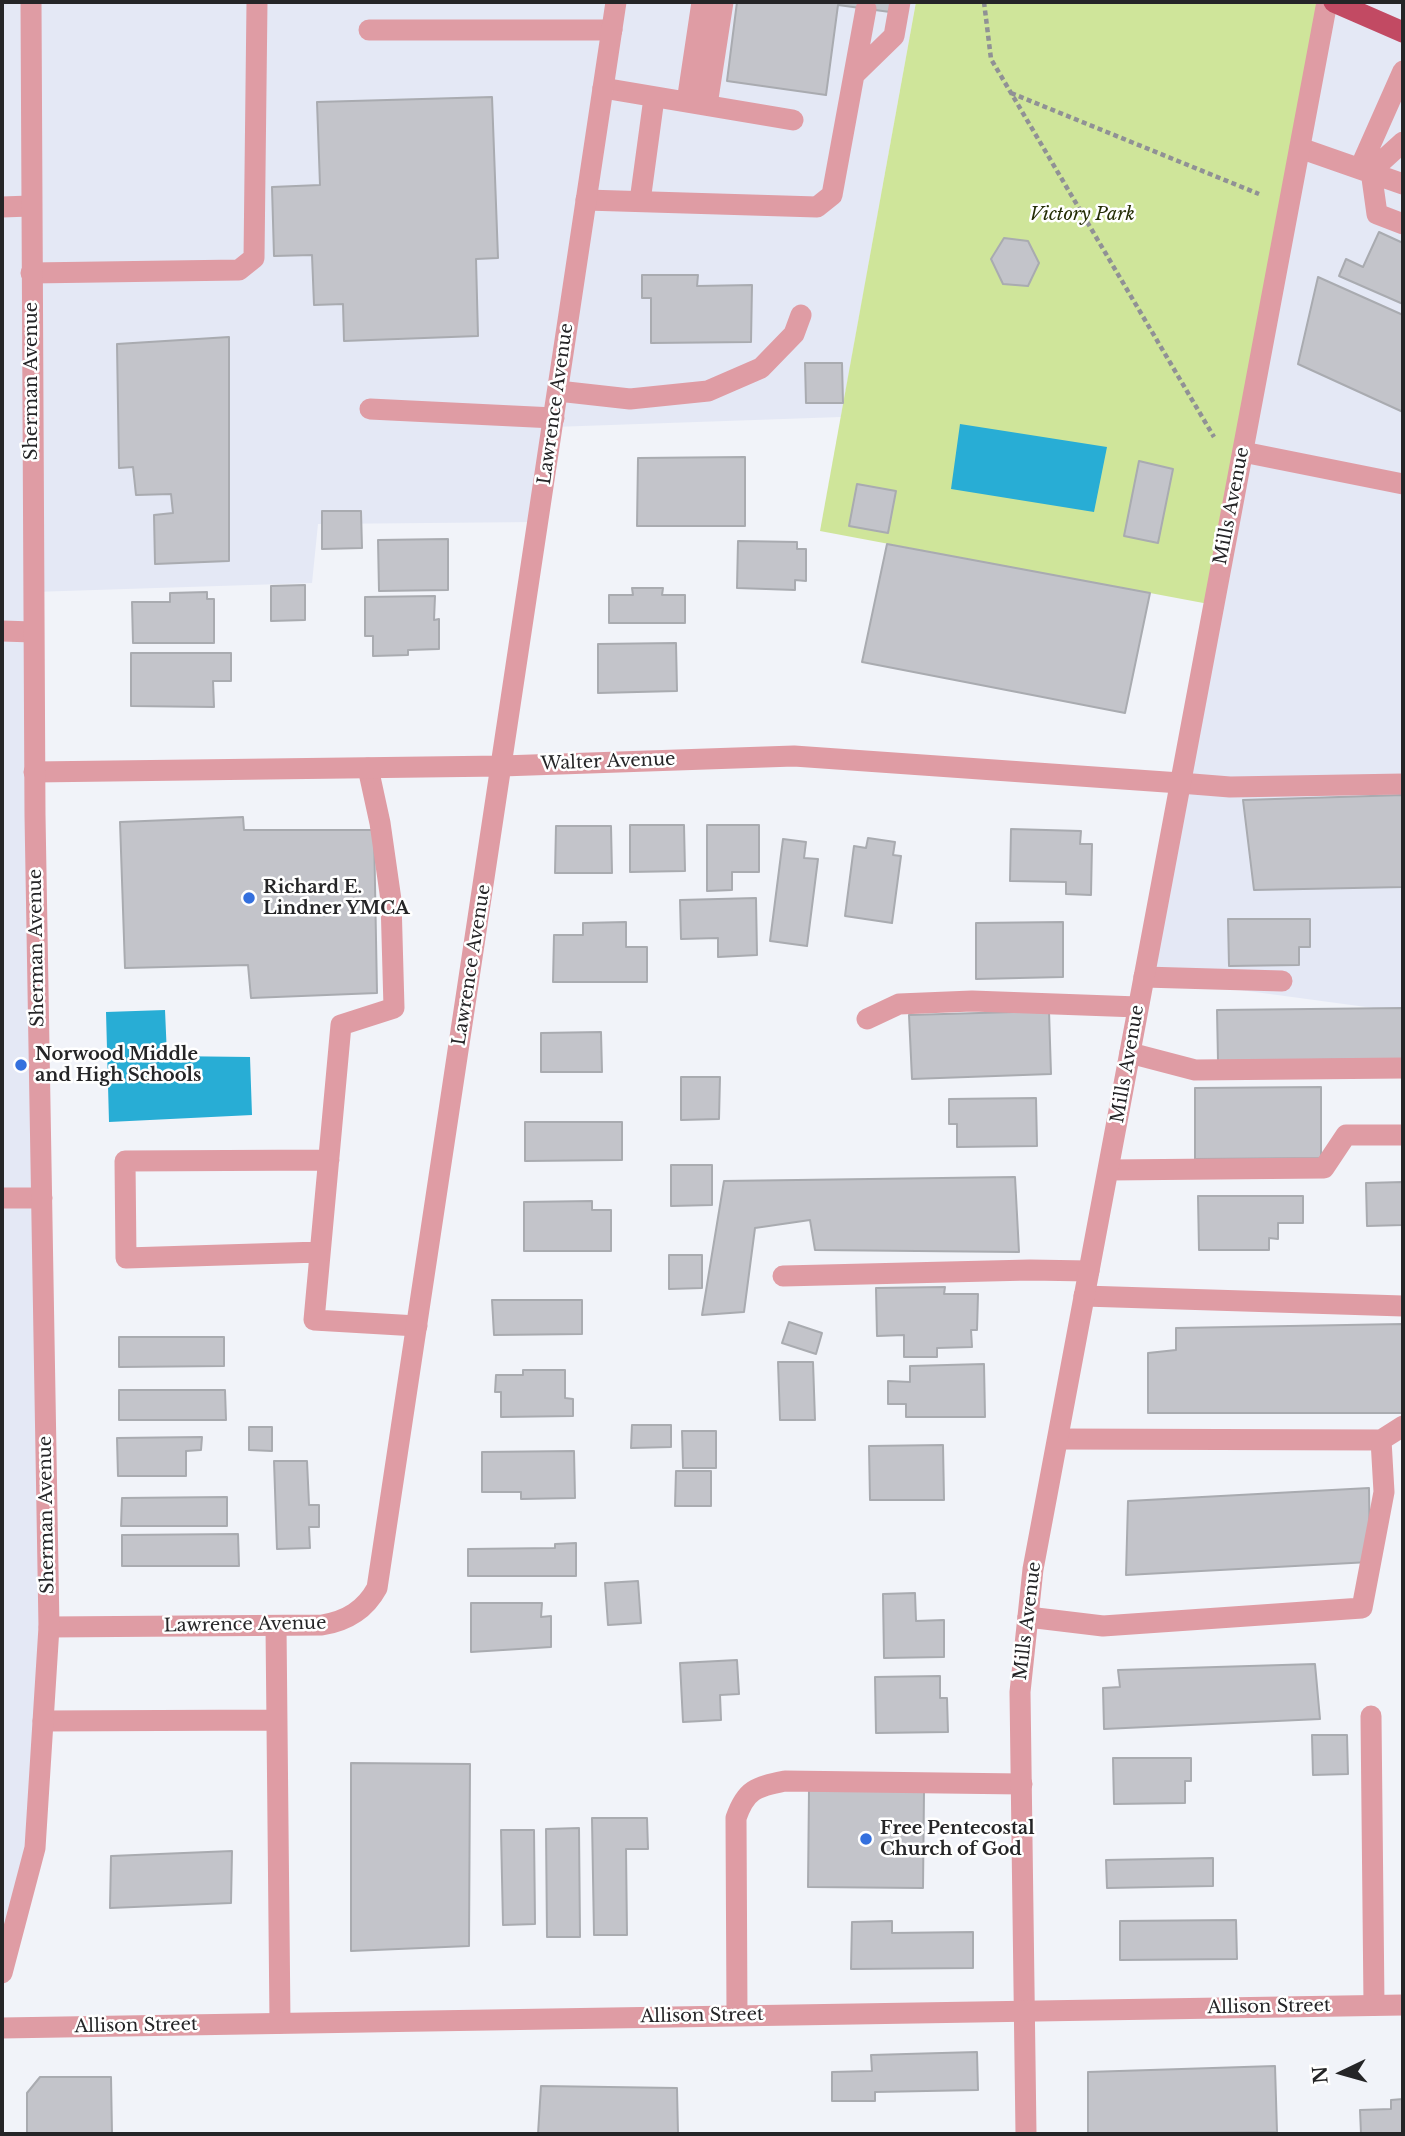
<!DOCTYPE html>
<style>
body{margin:0}
#map{position:relative;width:1405px;height:2136px;overflow:hidden;background:#f1f3f9;font-family:"Libre Baskerville",serif}
canvas{display:block}
.frame{position:absolute;inset:0;border:4px solid #252527;pointer-events:none}
.north{position:absolute;left:1307px;top:2038px;width:70px;height:70px;-webkit-text-stroke:5px #fff;paint-order:stroke;rotate:265deg;font-size:19px;font-weight:700;line-height:28px;text-align:center;color:#252527}
.north::after{content:'';display:block;margin:auto;width:24px;height:32px;background:#252527;clip-path:polygon(50% 0,100% 100%,50% 72%,0 100%)}
</style>
<div id="map">
<canvas width="1405" height="2136"></canvas>
<div class="frame"></div>
<div class="north">N</div>
</div>
<script>
const c = document.querySelector('canvas').getContext('2d');
c.lineJoin = 'round';
function fillPath(path, color) { c.fillStyle = color; c.fill(path, 'evenodd'); }
function stroke(path, color, width, dash) { c.strokeStyle = color; c.lineWidth = width; c.lineCap = dash ? 'butt' : 'round'; c.setLineDash(dash || []); c.stroke(path); }
function drawText(font, color, halo, rows, align = 'center') {
  c.font = font + ' "Libre Baskerville",serif'; c.lineWidth = 5; c.setLineDash([]); c.textBaseline = 'middle'; c.strokeStyle = halo; c.fillStyle = color; for (const [text, x, y, turn = 0] of rows) {
    c.save(); c.translate(x, y); c.rotate((+turn || 0) * Math.PI / 180); c.textAlign = isNaN(turn) ? turn : align; if (halo) c.strokeText(text, 0, 0); c.fillText(text, 0, 0); c.restore();
  }
}
const built = new Path2D(`
 M2,2H916L841,417L553,427L538,522L318,524L312,583L33,592L49,1627L35,1848L2,1973Z
 M1327,2H1403V1012L1144,977Z`);
const green = new Path2D(`
 M916,2H1327L1214,605L820,531Z`);
const water = new Path2D(`
 M960,424L1107,447L1094,512L951,489Z
 M165,1010L167,1056L250,1057L252,1115L109,1122L106,1012Z`);
const building = new Path2D(`
 M737,2H891L890,12L838,5L826,95L727,81Z
 M492,97L498,258L476,259L478,336L344,341L343,304L314,305L312,255L274,256L272,187L320,185L317,102Z
 M1379,232L1403,243V304L1339,276L1346,259L1363,267Z
 M1004,238L1028,241L1039,263L1028,286L1003,284L991,259Z
 M642,275H698L697,286L752,285L751,342L651,343V298H642Z
 M1318,277L1403,315V412L1298,364Z
 M229,337V561L155,564L154,515L173,513L171,494L136,495L133,467L119,468L117,344Z
 M805,363H842L843,403H806Z
 M745,457V526H637L638,458Z
 M1139,461L1173,469L1158,543L1124,536Z
 M857,484L896,491L888,533L849,526Z
 M322,511H361L362,548L322,549Z
 M448,539V590L379,591L378,540Z
 M738,541L797,542V549H806V581L795,580V590L737,588Z
 M887,544L1150,593L1125,713L862,662Z
 M305,585V620L271,621V586Z
 M632,588H663L662,595H685V623H609V595H633Z
 M207,592V599H214V643H133L132,602H170V593Z
 M435,596L434,620L439,619V649L408,650V655L373,656V636H365V597Z
 M676,643L677,691L598,693V644Z
 M131,653H231V681H213L214,707L131,706Z
 M1403,795V887L1254,890L1243,800Z
 M243,817L244,830H374L377,993L251,998L248,965L125,968L120,822Z
 M630,825H684L685,871L630,872Z
 M707,825H759V872H732V890L707,891Z
 M556,826H611L612,873H555Z
 M1011,829L1081,831L1080,844H1092L1091,895L1066,894V882L1010,881Z
 M868,838L895,842L893,855L901,856L892,923L845,916L854,846L866,848Z
 M783,839L806,842L804,858L818,859L807,946L770,941Z
 M756,898L757,955L718,957V938L681,939L680,900Z
 M1228,919H1310V947H1299V965L1229,966Z
 M626,922V947H647V982H553L554,935H583V923Z
 M1063,922V977L976,979V923Z
 M1403,1008V1059L1218,1061L1217,1010Z
 M1049,1011L1051,1074L912,1079L909,1015Z
 M601,1032L602,1072H541V1033Z
 M681,1077H720L719,1119L681,1120Z
 M1321,1087V1158L1195,1159V1088Z
 M1036,1098L1037,1146L957,1147V1124H949V1099Z
 M525,1122H622V1160L525,1161Z
 M671,1165H712V1205L671,1206Z
 M1015,1177L1019,1252L815,1250L810,1220L755,1228L744,1312L702,1315L724,1181Z
 M1403,1182V1225L1367,1226L1366,1183Z
 M1198,1196H1303V1223H1278V1239L1269,1238V1250H1199Z
 M592,1201V1210H611V1251H524V1202Z
 M669,1255H702V1288L669,1289Z
 M945,1287L944,1294H978L977,1330H971L972,1347L937,1348V1357H904V1335L877,1336L876,1288Z
 M492,1300H582V1334L494,1335Z
 M789,1322L822,1333L816,1354L782,1343Z
 M1403,1324V1413H1148V1353L1176,1350V1328Z
 M119,1337H224V1366L119,1367Z
 M778,1362H813L815,1420H780Z
 M984,1364L985,1417H906V1404H888V1381L910,1382V1366Z
 M523,1370H565V1398L573,1399V1416L501,1417V1392H495L496,1375H523Z
 M119,1390H225L226,1420H119Z
 M632,1425H671V1447L631,1448Z
 M249,1427H272V1451L249,1450Z
 M682,1431H716V1468H683Z
 M202,1437L201,1450L186,1451V1476H118L117,1438Z
 M943,1445L944,1500H870L869,1446Z
 M574,1451L575,1498L521,1499V1492H482V1452Z
 M274,1461H307L309,1505H319V1527H309L310,1548L277,1549Z
 M676,1471H711V1506H675Z
 M1369,1488L1370,1562L1126,1575L1128,1501Z
 M227,1497V1526H121L122,1498Z
 M238,1534L239,1566H122V1535Z
 M576,1543V1576H468V1549L555,1548V1544Z
 M638,1581L641,1623L608,1625L605,1583Z
 M915,1593L916,1621L944,1620V1657L884,1658L883,1594Z
 M471,1603H542L541,1617L551,1616V1647L471,1652Z
 M737,1660L739,1694L720,1695L721,1720L683,1722L680,1663Z
 M1315,1664L1320,1719L1104,1729L1103,1688L1120,1687L1118,1670Z
 M940,1676V1698H947L948,1732L876,1733L875,1677Z
 M1312,1735H1347L1348,1774L1313,1775Z
 M1113,1758H1191V1781H1185V1803L1114,1804Z
 M351,1763L470,1764L469,1946L351,1951Z
 M809,1790L924,1791L923,1888L808,1887Z
 M592,1818H647L648,1849H626L627,1935H594Z
 M579,1828L580,1937H547L546,1829Z
 M501,1830H534L535,1924L503,1925Z
 M232,1851L231,1903L110,1908L111,1856Z
 M1213,1858V1886L1107,1888L1106,1860Z
 M1236,1920L1237,1959L1120,1960V1921Z
 M892,1921V1933L973,1932V1968L851,1969L852,1922Z
 M977,2052L978,2090L875,2092V2101H832V2072L872,2071L871,2055Z
 M1275,2066L1277,2132L1088,2134V2072Z
 M40,2077H111L112,2134L27,2133V2093Z
 M541,2086L677,2088L678,2134H538Z
 M1403,2099V2134H1361L1360,2110L1391,2109V2100Z`);
const path = new Path2D(`
 M984,2L991,59L1214,437
 M1011,93L1259,194`);
const service = new Path2D(`
 M369,30H612
 M855,74L894,36L900,2
 M603,88L793,120
 M687,102L702,2
 M707,105L723,2
 M1403,142L1371,171L1377,214L1403,224
 M1300,148L1403,184
 M1360,168L1403,71
 M586,200L817,207L832,195L866,9
 M640,201L654,98
 M2,207L30,206
 M31,273L239,270L254,258L257,2
 M558,391L630,399L708,391L761,368L794,334L801,315
 M370,409L554,418
 M1243,452L1403,484
 M368,768L380,823L391,900L394,1008L341,1025L314,1320L417,1326
 M1180,783L1230,787L1403,784
 M1144,977L1282,981
 M867,1019L899,1004L972,1001L1138,1007
 M1130,1053L1195,1070L1403,1068
 M1110,1170L1324,1168L1346,1135H1403
 M320,1252L126,1258L125,1161L329,1160
 M783,1276L1030,1270L1089,1271
 M1084,1296L1403,1306
 M1381,1440L1403,1426
 M1028,1617L1103,1626L1362,1608L1384,1492L1381,1440L1058,1439
 M276,1626L280,2023
 M1371,1716L1374,2005
 M43,1721L277,1720
 M737,2015L736,1818C746,1789 756,1787 785,1781L1022,1784`);
const pedestrian = new Path2D(`
 M2,631L33,632
 M2,1198H42`);
const minor = new Path2D(`
 M34,772L502,766L794,756L1180,783
 M49,1627L322,1625C347,1621 365,1610 377,1588L616,2
 M1026,2134L1020,1692L1033,1569L1327,2`);
const tertiary = new Path2D(`
 M2,1973L35,1848L49,1627L35,815L31,2
 M2,2028L1403,2005`);
const primary = new Path2D(`
 M1334,2L1403,32`);
const markers = [
 [249,898,7,"#3470de"],
 [21,1065,7,"#3470de"],
 [866,1839,7,"#3470de"]
];
const parkNames = [
 ["Victory Park",1082,215]
];
const streetNames = [
 ["Sherman Avenue",32,381,-90],
 ["Lawrence Avenue",556,404,-82],
 ["Mills Avenue",1232,506,-79],
 ["Walter Avenue",608,762,-2],
 ["Sherman Avenue",37,948,-91],
 ["Lawrence Avenue",472,965,-81],
 ["Mills Avenue",1128,1064,-80],
 ["Sherman Avenue",47,1515,-91],
 ["Mills Avenue",1028,1621,-83],
 ["Lawrence Avenue",245,1625,-1],
 ["Allison Street",1269,2007,-1],
 ["Allison Street",702,2016,-1],
 ["Allison Street",136,2026,-1]
];
const poiNames = [
 ["Richard E.",263,888],
 ["Lindner YMCA",263,909],
 ["Norwood Middle",35,1055],
 ["and High Schools",35,1076],
 ["Free Pentecostal",880,1829],
 ["Church of God",880,1850]
];
fillPath(built, '#e4e8f5');
fillPath(green, '#cfe59a');
fillPath(water, '#28add5');
fillPath(building, '#c3c4ca');
stroke(building, '#a9abb0', 2);
stroke(path, '#909195', 4.5, [5, 3.5]);
stroke(service, '#df9ca4', 21);
stroke(pedestrian, '#df9ca4', 21);
stroke(minor, '#df9ca4', 21);
stroke(tertiary, '#df9ca4', 21);
stroke(primary, '#c24a63', 21);
for (const [x, y, r, color] of markers) { const dot = new Path2D(); dot.arc(x, y, r, 0, 2 * Math.PI); c.fillStyle = color; c.fill(dot); stroke(dot, '#fff', 2.5); }
drawText('italic 18px', '#252e06', '#fff', parkNames);
drawText('18px', '#252527', '#fff', streetNames);
drawText('bold 18px', '#252527', '#fff', poiNames, 'left');
</script>
